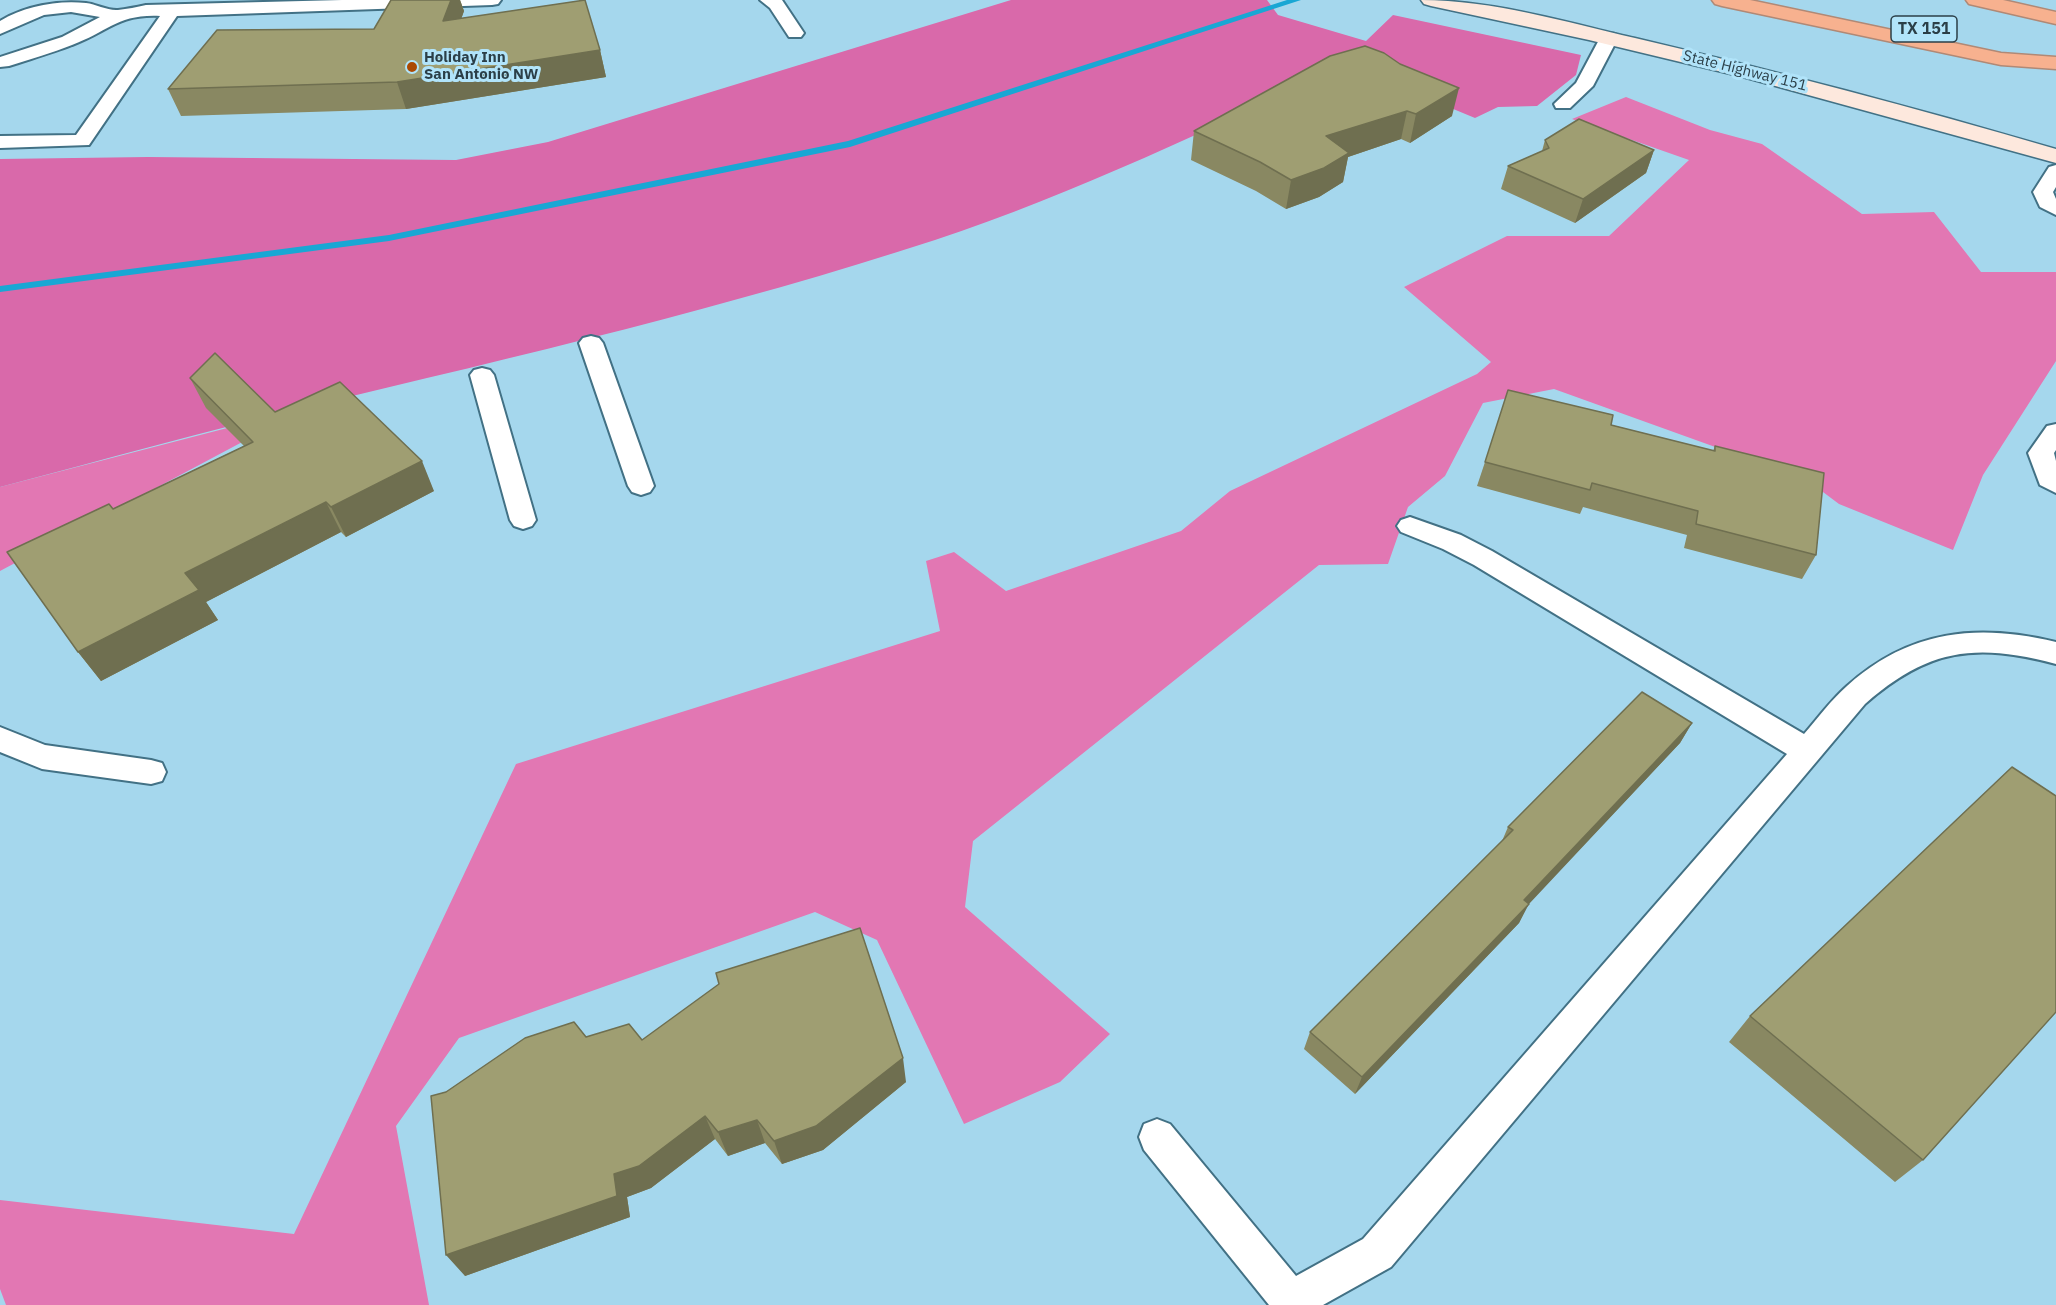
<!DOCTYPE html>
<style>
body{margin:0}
canvas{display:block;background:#a5d7ed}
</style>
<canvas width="2056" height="1305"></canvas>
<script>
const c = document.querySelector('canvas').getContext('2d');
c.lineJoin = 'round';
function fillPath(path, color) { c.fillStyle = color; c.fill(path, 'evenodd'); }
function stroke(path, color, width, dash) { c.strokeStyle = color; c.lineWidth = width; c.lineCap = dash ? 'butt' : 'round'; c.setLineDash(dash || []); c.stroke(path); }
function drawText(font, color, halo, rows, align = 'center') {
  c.font = font + ' "IBM Plex Sans",sans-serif'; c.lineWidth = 6; c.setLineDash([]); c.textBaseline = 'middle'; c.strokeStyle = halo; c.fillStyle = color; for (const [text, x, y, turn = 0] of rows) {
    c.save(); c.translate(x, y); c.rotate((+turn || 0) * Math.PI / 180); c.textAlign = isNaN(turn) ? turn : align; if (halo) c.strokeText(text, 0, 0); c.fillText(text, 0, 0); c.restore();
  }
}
const green = new Path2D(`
 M1626,97L1710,130L1762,144L1862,214L1934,212L1981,272H2056V361L1983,475L1953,550L1839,504L1807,480L1554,389L1483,403L1445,476L1408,507L1388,564L1319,565L973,841L965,907L1110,1034L1060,1082L964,1124L877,940L815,912L459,1038L396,1126L429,1305H6L0,1289V1200L294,1234L516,764L940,631L926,561L954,552L1006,591L1181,531L1230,491L1477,374L1491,362L1404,287L1507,236H1609L1689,160L1572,119Z
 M308,407L0,571V487Z`);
const forest = new Path2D(`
 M1011,0H1267L1278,15L1366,41L1393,15L1581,55L1576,75L1537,106L1498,107L1475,118L1347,65C1212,127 1077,193 935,240C730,307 520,356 310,406C206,431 103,460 0,487V159L148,157L456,160L548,142Z`);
const stream = new Path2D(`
 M1287,0H1301L850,147L389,241L0,292V286L389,235L848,141Z`);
const lane = new Path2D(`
 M342,0H501L498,4L492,5L177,16L89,145L0,148V136L76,135L160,16C117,14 108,32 72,45C52,53 30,59 9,66L0,67V57L62,37L100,17L71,12L44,15L0,34V21C25,6 57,0 86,3C96,4 108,11 118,10C127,9 137,7 146,5Z
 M760,0H782L804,33L801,37H789L770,8Z
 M1609,33L1615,34L1618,38L1593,86L1570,108H1556L1554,104L1576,83L1600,38L1603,34Z
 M2056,165V187L2053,192L2056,199V215L2040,207L2033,192L2049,167Z
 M591,336L599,338L603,343L654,486L650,492L641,495L632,492L628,486L579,343L583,338Z
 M482,368L490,370L494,375L536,520L532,526L523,529L514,526L510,520L470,375L474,370Z
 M2056,424V450L2054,453L2056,461V493L2040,485L2028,453L2047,426Z
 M1410,517L1461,535L1492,551L1804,734C1818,718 1831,700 1847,686C1909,630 1977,623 2056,642V664C1976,643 1929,648 1865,704L1391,1267L1323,1305H1269L1144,1150L1139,1137L1144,1124L1157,1119L1170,1124L1296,1276L1363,1239L1787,754L1474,565L1443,549L1401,532L1397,526L1401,520Z
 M0,727L45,745L151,760L162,763L166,772L162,781L151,784L42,769L0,752Z`);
const secondary = new Path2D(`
 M1421,0C1493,0 1565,22 1635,38C1776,71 1916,108 2056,149V163L1739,76L1589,40L1431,6L1424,4Z`);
const highway = new Path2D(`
 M1712,0H1750L2001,53L2056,57V69L2001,65L1722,6L1715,4Z
 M1966,0H2003L2056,12V24L1969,4Z`);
const wall = new Path2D(`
 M391,0H460L464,11L461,19L600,50L606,77L406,109L181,116L168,89L374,29Z
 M1400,64L1452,116L1410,143L1401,139L1348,157L1343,182L1319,197L1286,209L1256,191L1191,160L1194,131Z
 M1545,140L1654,150L1646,173L1575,223L1501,189L1508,166L1542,151Z
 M190,378L275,412L434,491L346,537L341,532L206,602L218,620L101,681L78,652L113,509L244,446L206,408Z
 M1611,425L1713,451L1715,446L1816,555L1802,579L1684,548L1687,535L1583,507L1580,514L1477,486L1485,462Z
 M1692,723L1680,743L1528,904L1519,923L1355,1094L1304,1049L1310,1032L1502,841L1508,827Z
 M1750,1016L1923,1160L1895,1182L1729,1042Z
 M586,1037L642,1040L906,1082L823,1150L782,1164L765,1143L728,1156L715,1139L651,1188L627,1197L630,1217L465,1276L446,1092Z`);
const shadedWall = new Path2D(`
 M451,0H460L464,11L451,48L443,21Z
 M600,50L606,77L406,109L397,82Z
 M1459,88L1452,116L1410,143L1416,114Z
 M1407,111L1401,139L1348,157L1343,182L1319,197L1286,209L1291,180L1326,136Z
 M1654,150L1646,173L1575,223L1583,199Z
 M422,461L434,491L346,537L331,507Z
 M326,502L341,532L206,602L218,620L101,681L78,652L185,573Z
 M1692,723L1680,743L1529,904L1519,923L1355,1094L1362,1077L1524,900Z
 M903,1058L906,1082L823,1150L782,1164L774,1141Z
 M705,1116L715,1139L651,1188L627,1197L630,1217L465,1276L446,1255L614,1174Z
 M757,1120L765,1143L728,1156L718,1132Z`);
const building = new Path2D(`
 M391,0H451L443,21L585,0L600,50L397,82L168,89L217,30L374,29Z
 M1365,46L1384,53L1400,64L1459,88L1416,114L1407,111L1326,136L1349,153L1324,168L1291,180L1260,162L1194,131L1330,56Z
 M1579,119L1654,150L1583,199L1508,166L1549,148L1545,140Z
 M215,353L275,412L340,382L422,461L331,507L326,502L185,573L199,590L78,652L7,552L109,504L113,509L253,442L190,378Z
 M1508,390L1613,415L1611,425L1715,451V446L1824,473L1816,555L1696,524L1698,511L1592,483L1590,490L1485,462Z
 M1642,692L1692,723L1524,900L1529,904L1362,1077L1310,1032L1513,830L1508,827Z
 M2012,767L2056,796V1012L1923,1160L1750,1016Z
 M860,928L903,1058L816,1126L774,1141L757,1120L718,1132L705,1116L639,1166L614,1174L617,1196L446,1255L431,1096L446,1092L525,1038L574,1022L586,1037L629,1024L642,1040L719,984L716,973Z`);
const markers = [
 [412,67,6,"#aa4904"]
];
const farPoinames = [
 ["Holiday Inn",424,58],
 ["San Antonio NW",424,75]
];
const farStreetnames = [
 ["State Highway 151",1745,71,14]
];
const shields = [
 [1924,29,66]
];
const shieldNames = [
 ["TX 151",1924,29]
];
fillPath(green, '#e277b3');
fillPath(forest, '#d969aa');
fillPath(stream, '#19a7d4');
stroke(lane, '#427185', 4);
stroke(secondary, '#427185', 3);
stroke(highway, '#b08976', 3);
fillPath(lane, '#fff');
fillPath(secondary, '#fde8dd');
fillPath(highway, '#f7b18f');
fillPath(wall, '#898862');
fillPath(shadedWall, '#6f6f50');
fillPath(building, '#9f9e72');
stroke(building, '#6f6f50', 1.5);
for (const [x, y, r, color] of markers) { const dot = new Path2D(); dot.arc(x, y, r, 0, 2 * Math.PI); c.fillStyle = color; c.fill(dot); stroke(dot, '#b1e4fa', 2); }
drawText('bold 15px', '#2b3f48', '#b1e4fa', farPoinames, 'left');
drawText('15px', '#2b3f48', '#b1e4fa', farStreetnames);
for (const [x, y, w] of shields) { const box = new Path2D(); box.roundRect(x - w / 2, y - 13, w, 26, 4.5); c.fillStyle = '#b1e4fa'; c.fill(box); stroke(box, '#2b3f48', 1.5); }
drawText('bold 16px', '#2b3f48', null, shieldNames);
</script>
